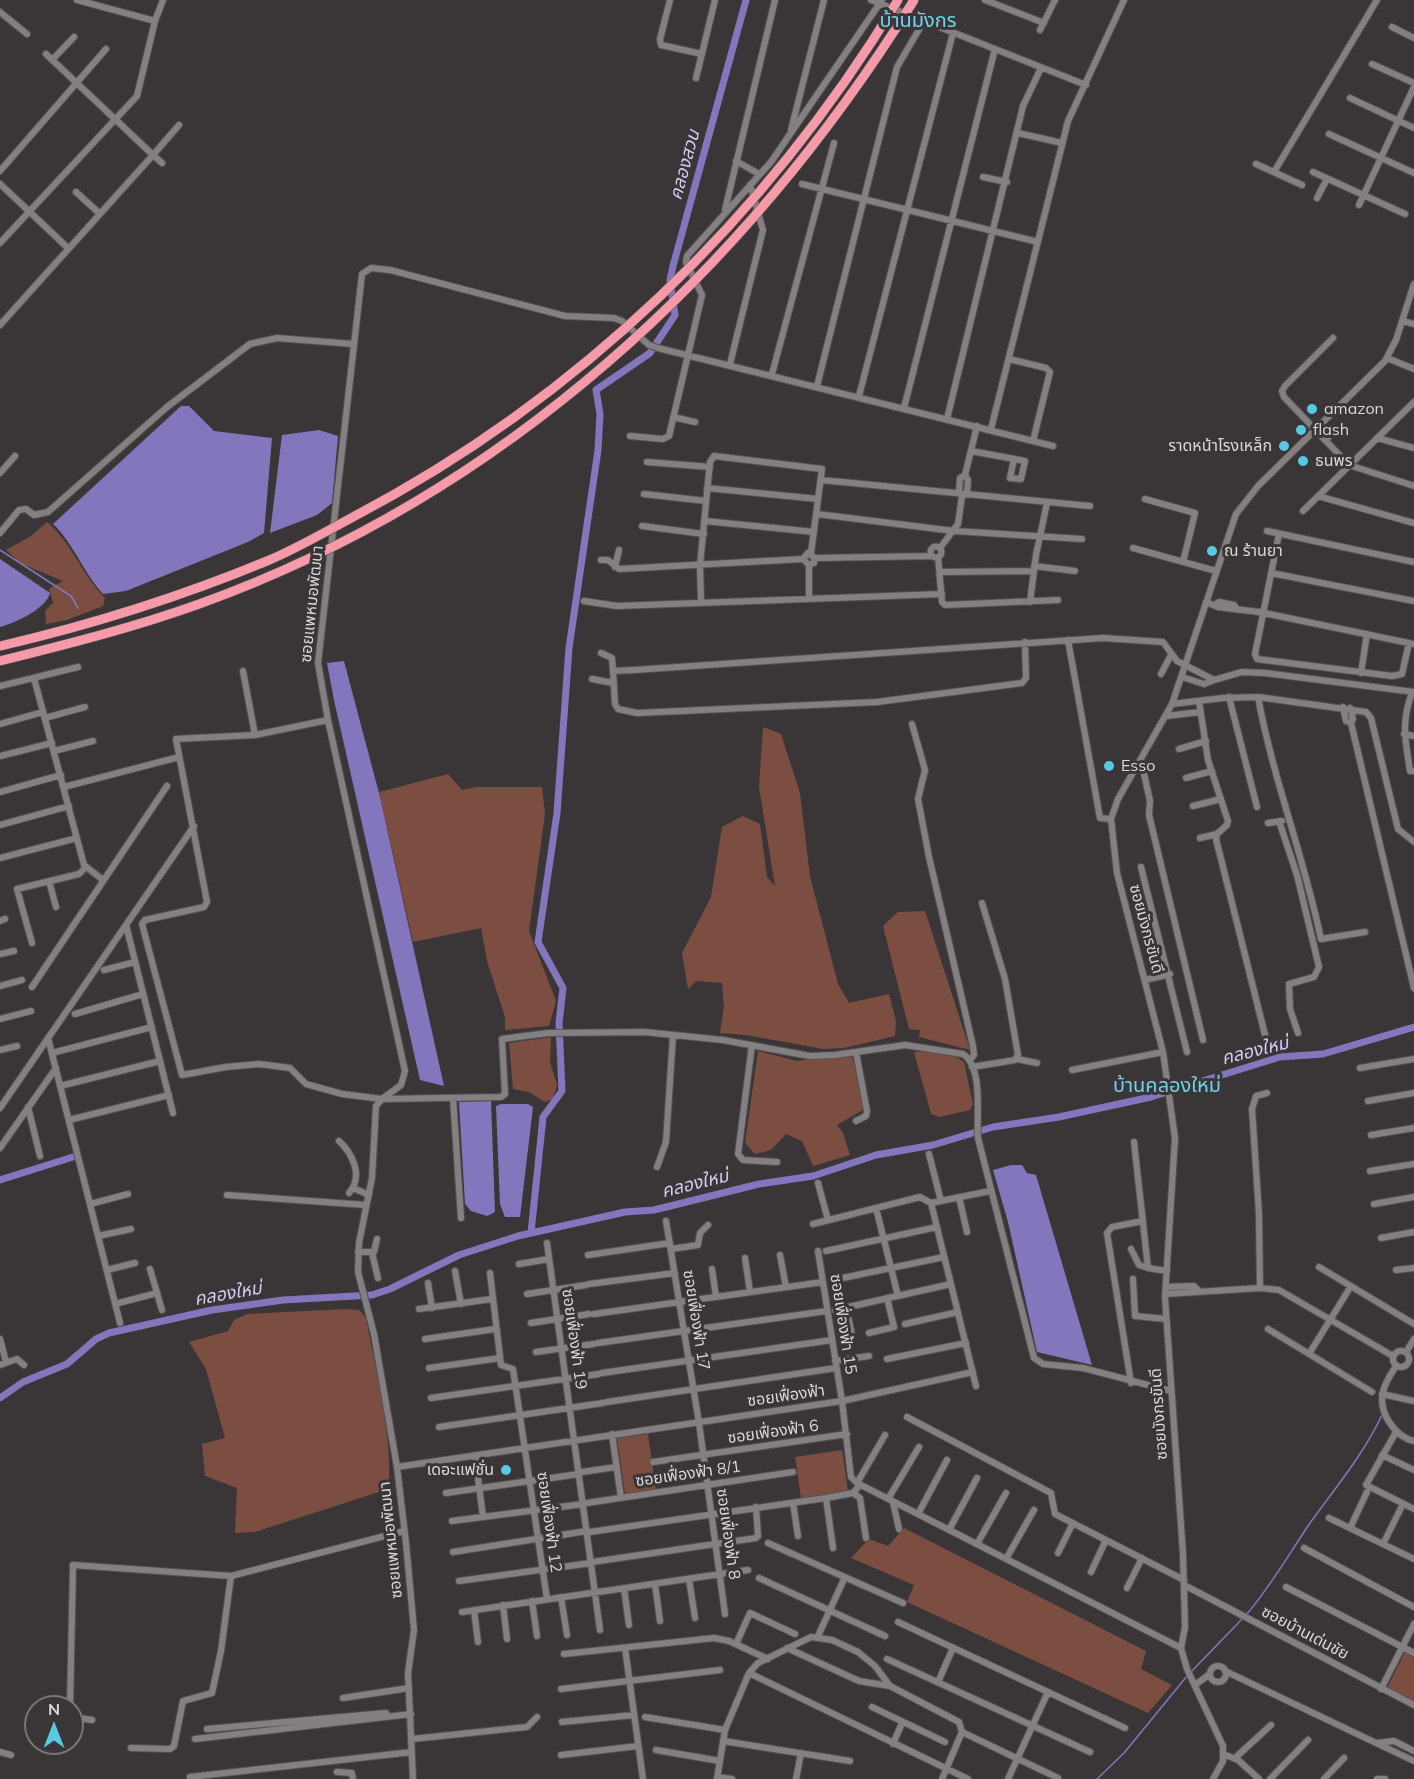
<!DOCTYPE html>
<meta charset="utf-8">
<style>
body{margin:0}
#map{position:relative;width:1414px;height:1779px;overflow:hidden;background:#3a3638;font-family:Mulish,sans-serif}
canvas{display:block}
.north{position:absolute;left:24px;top:1695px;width:60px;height:60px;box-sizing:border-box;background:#3a3638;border:2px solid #7a7678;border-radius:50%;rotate:0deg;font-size:16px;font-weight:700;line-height:24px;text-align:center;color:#d9d7d8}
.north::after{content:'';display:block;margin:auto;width:21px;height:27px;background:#57c9e3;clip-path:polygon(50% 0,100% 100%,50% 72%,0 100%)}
</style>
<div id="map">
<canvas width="1414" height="1779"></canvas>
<div class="north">N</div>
</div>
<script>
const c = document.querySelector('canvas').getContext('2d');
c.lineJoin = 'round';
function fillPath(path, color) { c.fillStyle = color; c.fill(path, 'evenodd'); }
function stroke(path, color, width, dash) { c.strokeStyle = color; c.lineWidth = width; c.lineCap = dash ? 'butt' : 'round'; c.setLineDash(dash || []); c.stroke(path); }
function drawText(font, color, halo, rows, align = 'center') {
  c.font = font + ' Mulish,"Noto Sans Thai",sans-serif'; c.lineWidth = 6; c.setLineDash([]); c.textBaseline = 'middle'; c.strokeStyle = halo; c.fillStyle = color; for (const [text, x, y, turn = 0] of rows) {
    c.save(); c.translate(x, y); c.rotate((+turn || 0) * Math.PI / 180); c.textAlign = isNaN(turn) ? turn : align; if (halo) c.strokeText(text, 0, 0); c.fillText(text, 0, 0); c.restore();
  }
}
const green = new Path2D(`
 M47,522C72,543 82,575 105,598L103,606L67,620L46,624L45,611L53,603L49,589L63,581L22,564L6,550L31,536Z
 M763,727L781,734L800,793L810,876L838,984L849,1003L889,994L896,1021L895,1036L844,1048L823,1049L746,1035L720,1033L724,1006L722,983L696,981L688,989L682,953L711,897L722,827L743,816L760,824L767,877L775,886L759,787Z
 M448,774L462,790L476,787H542L545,814L529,931L556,1001L549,1026L505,1030V1017L487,961L481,928L413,942L379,792Z
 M925,911L970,1050L919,1037L920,1030L909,1029L883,926L898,912Z
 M551,1037L550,1062L557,1085L553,1099L545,1102L529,1092L513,1089L509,1043Z
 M758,1051L797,1061L850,1053L861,1077L863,1110L837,1125L843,1133L850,1155L813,1166L802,1141L786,1134L771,1150L755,1154L745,1143Z
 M928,1051L955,1056L964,1062L973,1104L970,1110L939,1117L931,1114L914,1052Z
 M345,1309L359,1310L366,1318C374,1363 395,1446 388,1489L255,1532L235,1533L237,1488L205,1476L202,1444L225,1438L206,1369L189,1342L228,1331L234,1320L247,1314Z
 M648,1434L656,1490L625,1494L617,1438Z
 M842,1450L848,1491L801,1498L795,1457Z
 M904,1528L1146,1651L1141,1669L1172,1685L1148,1713L907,1602L914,1585L851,1558L869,1539L888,1546Z
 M1405,1652L1414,1657V1701L1387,1688Z`);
const water = new Path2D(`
 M181,406H189L214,431L272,438L264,533L248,542L126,591L103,594C83,572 74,544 53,524Z
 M319,430L338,436L332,503L317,515L270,533L282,435Z
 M0,559L50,593C46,609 15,623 0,627Z
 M344,661L380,797L444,1086L420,1080L334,700L327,663Z
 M491,1101L495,1212L487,1216L471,1211L465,1204L459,1102Z
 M501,1104H528L533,1107L520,1217H505L500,1204L496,1106Z
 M1011,1165H1022L1027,1173L1036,1175L1092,1365L1037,1352L1008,1222L993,1170Z`);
const stream = new Path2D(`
 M0,550L71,596L78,608
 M1246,1615C1271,1586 1289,1554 1310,1523C1336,1487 1363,1455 1382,1415
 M1190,1673L1243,1618
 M1097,1779L1124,1753L1187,1676`);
const canal = new Path2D(`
 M0,1180L73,1157
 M531,1233L543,1117L562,1091L559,1023L563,988L538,942L557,813L569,648L598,450L600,414L596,390L650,353L675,315L670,280L673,266L746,0
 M0,1398L23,1382L67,1364L96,1339L109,1333L212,1310L283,1300L372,1295L390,1289L459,1255L518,1236L625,1212L654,1210L759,1184L813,1176L876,1155L933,1145L993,1127L1059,1117L1151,1097L1280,1057L1323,1054L1414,1027`);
const minor = new Path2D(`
 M77,0L155,21
 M670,0L660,39L661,45L702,54
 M871,0L1086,85
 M985,0L1044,23
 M0,12L27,34
 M1392,27L1414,38
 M1040,30L1055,0
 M52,60L74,37
 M1372,64L1414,83
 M696,78L715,0
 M1350,98L1414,128
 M791,130L824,0
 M1018,133L1062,143
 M1329,134L1414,173
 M736,161L759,174
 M162,163L153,155L179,125
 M1256,164L1302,185
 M0,171L106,49
 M1274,172L1377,0
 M1313,172L1405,214
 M983,177L1007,182
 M0,184L68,248
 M802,184L1038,242
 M76,192L99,213
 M1317,198L1327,179
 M1359,205L1414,87
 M725,210L775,0
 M0,243L137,96L155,21L163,0
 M1403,321L1414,324
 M0,325L153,155L46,54
 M1333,338L1285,386L1282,391L1284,397L1349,465L1414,486
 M1387,358L1414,369
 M1009,359L1046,368L1050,372L1033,441
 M730,364L763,230L750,185
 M772,374L834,143
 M817,386L897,67L924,21
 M859,396L953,33
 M904,408L995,49
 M673,417L695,422
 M947,419L1023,106L1041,68
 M1319,428L1328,438L1326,441
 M991,429L1068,121L1124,0
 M630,436L663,439L669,436L702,295L686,262L687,256L771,162L882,0
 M1377,438L1414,448
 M970,454L971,451L1025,461L1021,479L1010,478L1014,459
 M647,462L710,467
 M0,473L15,456
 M821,480L1090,506
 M707,488L818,499
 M644,494L706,501
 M964,495L967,494L968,480L965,475
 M1318,496L1414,523
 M1145,499L1195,513L1183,562
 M1303,511L1414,402
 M817,514L954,531L1082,539
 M705,521L814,532
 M642,526L704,534
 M1267,531L1414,562
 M0,533L19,510L26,509L34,515L48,512L167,407L250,344L277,338L353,344
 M1279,534L1255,654L1257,659L1392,676L1402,674L1409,643
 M930.5 552a5.5 5.5 0 1 1 11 0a5.5 5.5 0 1 1-11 0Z
 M940,548L958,524L962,496L959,492L960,478L965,475L977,426
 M1133,548L1216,571
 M938,557L942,602L945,605L1058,600
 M815,558L932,556
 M601,560H608L619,569L803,559L808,553L815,558L814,563L809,565L803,559
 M809,565V597
 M1034,566L1075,571
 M615,567L619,550
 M940,572L1033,571
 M1271,573L1414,601
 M584,601L617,606L942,594
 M701,601L700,565L710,462L714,456L822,469L811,553
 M1030,602L1036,555L1047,503
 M1206,602L1218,607L1259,612L1414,644
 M1216,604L1219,602L1234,605L1236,608
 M1068,640L1100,818L1111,819
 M601,653L612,658L613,671L634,670L1103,638L1163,642L1177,661L1214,680L1204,684L1182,677
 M243,671L255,735
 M613,671L615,704L618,709L637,713L877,702L1022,683L1026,678L1025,642
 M1361,673L1367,634
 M1161,674L1171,655
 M34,678L84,865L103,880
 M592,679L613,683
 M1214,680L1242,672L1265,673L1414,692
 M0,686L78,667
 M1412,692C1401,724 1405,738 1410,771H1414
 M1229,697L1257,807
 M1258,697C1273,779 1304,857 1321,939L1365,932
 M1199,701L1208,760L1228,821L1227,825L1217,834L1216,839L1267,1043
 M1172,704L1223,698L1258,697L1366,712L1371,718L1398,829L1414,842
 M1343,707L1346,721L1351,723
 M1350,708L1353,719L1351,723L1414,988
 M1166,716L1200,712
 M45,718L85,707
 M328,720L255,735L176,739L207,902L204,907L145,920L142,924L182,1075L226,1067L259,1064L290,1068L306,1084L342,1094L382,1099L501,1097L505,1094L502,1039L548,1033L644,1032L723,1040L810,1056L835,1055L905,1045L963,1054C984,1068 976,1117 978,1138L1034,1358L1043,1364L1083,1368L1171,1391
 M0,724L43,712
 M912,724L925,770L918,799L929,857L973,1046L974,1055L970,1060
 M1404,734L1414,736
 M1179,749L1206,741
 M54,751L93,741
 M0,756L52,743
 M1141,760L1150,801L1149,815L1203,1040
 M1186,778L1212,771
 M64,787L179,757
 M0,792L61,775
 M1193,806L1221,799
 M1279,821L1297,875L1319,967L1314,977L1289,984L1290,1009L1298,1033
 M1268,823L1282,821
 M0,825L69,806
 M1200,838L1217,834
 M0,858L77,838
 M1141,867L1187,1052
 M49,881L56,907
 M0,921L5,919
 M126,925L173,1113
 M32,943L17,889L79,874L86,867
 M0,954L14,951
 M104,970L135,962
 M1145,980L1170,974
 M0,986L22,980
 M32,987L167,786
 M75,1014L143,994
 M0,1019L31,1011
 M48,1038L120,1323
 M752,1045L738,1154L743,1160L777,1162
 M0,1050L17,1046
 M52,1053L152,1027
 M1017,1059L1037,1063
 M972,1067L1015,1060L1018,1055L1005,979L982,903
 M1360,1068L1414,1059
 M1072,1070L1163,1052
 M60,1086L160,1061
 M453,1098L461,1218
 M1368,1101L1414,1093
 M28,1107L40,1156
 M0,1108L194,826
 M69,1120L169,1095
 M856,1121L866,1116L867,1111L856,1052
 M1371,1135L1414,1128
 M339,1141C352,1153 364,1176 349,1193
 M1134,1142L1148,1268L1167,1271
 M0,1148L56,1068
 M929,1154L941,1201
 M657,1167L666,1142L673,1035
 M1370,1171L1414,1164
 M818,1183L828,1220
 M353,1188L369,1195
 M227,1195L366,1205
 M959,1197L967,1232
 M931,1203L990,1191
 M90,1204L128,1194
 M1374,1204L1414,1197
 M876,1208L898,1296
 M666,1221L699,1423L725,1614
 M813,1224L920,1197L931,1203L976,1386
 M98,1236L131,1229
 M1381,1238L1414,1232
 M547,1243L600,1630
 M671,1249L698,1245L700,1233L708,1225
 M1131,1249L1139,1265L1148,1268
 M818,1251L842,1401L973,1372
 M826,1251L937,1227
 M358,1252H374L377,1239
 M372,1253L378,1278
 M588,1255L670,1243
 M780,1255L786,1287
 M745,1258L750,1292
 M519,1264L549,1259
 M1319,1267L1414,1324
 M150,1269L162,1310
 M712,1269L716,1297
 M107,1270L135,1263
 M1396,1270L1414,1268
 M455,1271L461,1304
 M490,1273L501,1365L513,1369L547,1599
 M1133,1279L1135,1316L1166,1319
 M833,1280L944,1257
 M428,1283L432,1308
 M589,1284L675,1273
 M1166,1287L1194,1286L1199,1291
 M1260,1288L1259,1214L1252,1109L1256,1096L1267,1093
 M527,1294L586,1285
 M1165,1294L1260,1288L1279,1290L1393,1356
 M115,1304L157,1293
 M846,1307L852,1335
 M419,1309L492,1299
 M835,1310L951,1284
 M594,1314L823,1282
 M531,1323L589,1314
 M905,1324L958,1312
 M1268,1329L1372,1392
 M869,1333L894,1327L887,1298
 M0,1339L6,1362
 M425,1339L495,1329
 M598,1343L827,1311
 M1393 1359a8 8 0 1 1 16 0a8 8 0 1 1-16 0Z
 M536,1352L594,1344
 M1406,1352L1414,1339
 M1309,1354L1351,1286
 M887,1359L966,1343
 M835,1361L869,1356
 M0,1365L17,1359L24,1365
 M1396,1366C1391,1374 1385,1382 1383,1392C1378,1412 1395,1437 1414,1441
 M429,1368L500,1358
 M602,1373L832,1340
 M1131,1383L1107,1233L1112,1227L1143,1221
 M1382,1394L1414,1401
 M431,1398L599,1374
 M607,1402L836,1368
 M907,1417L1051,1493L1055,1514L1184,1580
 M439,1427L603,1403
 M1396,1432L1366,1485L1414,1509
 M612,1434L621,1498
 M475,1455L483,1517
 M1382,1455L1414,1470
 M653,1462L847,1434
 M397,1467L842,1401L851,1477L857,1483L1181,1648
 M582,1472L616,1467
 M857,1483L885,1435
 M446,1493L579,1474
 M853,1493L860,1498L866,1538
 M826,1498L833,1548
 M888,1499L919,1447
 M893,1502L899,1529
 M587,1503L793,1472
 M793,1503L798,1536
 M756,1507L758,1536
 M918,1514L947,1460
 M1329,1518L1414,1559
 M452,1521L583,1504
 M1350,1528L1367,1492
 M949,1530L977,1478
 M590,1532L826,1498L853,1493L860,1485
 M768,1543L903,1603
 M977,1544L1006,1493
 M1383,1544L1401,1508
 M1304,1548L1414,1607
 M453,1552L587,1531
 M1058,1553L1073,1523
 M1006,1559L1034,1510
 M592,1562L756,1538
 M1091,1572L1106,1540
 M759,1578L885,1636
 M689,1579L695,1618
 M459,1581L591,1563
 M655,1584L660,1621
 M1184,1585L1414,1705
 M1286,1587L1414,1653
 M624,1588L629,1625
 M1127,1588L1142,1558
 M561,1597L567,1635
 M532,1601L537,1636
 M503,1605L507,1639
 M474,1610L478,1642
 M462,1612L748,1570
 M898,1622L1125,1728
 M818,1636L845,1577
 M736,1644L750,1613L795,1634
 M625,1648L643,1779
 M787,1648L859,1681L890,1686
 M564,1654L714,1638L729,1641L768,1659
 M887,1659L1090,1752
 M1210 1674a8 8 0 1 1 16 0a8 8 0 1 1-16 0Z
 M1225,1671L1414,1761
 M749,1673L968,1779
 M938,1682L953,1648
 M1195,1685L1210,1674
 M561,1689L720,1670
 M1381,1689L1414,1624
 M343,1698L409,1688
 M70,1707L73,1565L231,1576
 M872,1707L945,1742
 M72,1717L92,1720
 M645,1717L725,1730
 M562,1722L634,1715
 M207,1729L386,1713
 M962,1732L1058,1778
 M195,1739L411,1714
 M412,1739L527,1727L537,1717
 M723,1741L850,1761
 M1377,1743L1394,1741L1414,1751
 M893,1744L902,1723
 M131,1748L170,1749L174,1746L183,1701L212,1693L221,1651L231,1576L404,1531
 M656,1750L720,1761
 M0,1752L11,1755
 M1223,1754L1238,1760L1259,1779
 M561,1755L638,1746
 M1235,1758L1271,1725
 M337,1772L352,1773L353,1779
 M190,1777L412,1752
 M717,1777L732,1779
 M413,1779L408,1673L414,1630L406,1543L397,1467L374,1334L358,1272L359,1243L372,1178L376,1106L382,1099L401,1085L405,1071L328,720L318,663L362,274L371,268L390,270L565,316L614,318L622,321L649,345L658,348L1053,446
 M717,1779L725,1730L749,1673L758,1663L811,1637L832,1640L858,1652L875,1666L890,1686L959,1722L962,1732L942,1779
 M796,1779L801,1753
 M1008,1779L1048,1692
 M1213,1779L1223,1761V1746L1187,1669L1181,1648L1185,1627L1183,1554L1165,1297L1175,1138L1163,1052L1117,873L1111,819L1118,799L1172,704L1236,514L1258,486L1385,361L1396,340L1414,284
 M1270,1779L1308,1740
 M1324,1779L1344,1758
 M1377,1779H1385`);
const highwayBridge = new Path2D(`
 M0,646C91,625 180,597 267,561C296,549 325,532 353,517C578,399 767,217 898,0
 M0,661C68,644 136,627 202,603C505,493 745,271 914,0`);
const markers = [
 [1312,409,6,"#57c9e3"],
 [1301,430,6,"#57c9e3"],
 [1284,446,6,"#57c9e3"],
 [1303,461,6,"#57c9e3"],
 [1212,551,6,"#57c9e3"],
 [1109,766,6,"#57c9e3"],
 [506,1470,6,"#57c9e3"]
];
const poiNames = [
 ["amazon",1324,409],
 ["flash",1313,430],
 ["ราดหน้าโรงเหล็ก",1272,446,"right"],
 ["ธนพร",1315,461],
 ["ณ ร้านยา",1224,551],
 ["Esso",1121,766],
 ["เดอะแฟชั่น",494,1470,"right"]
];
const streetNames = [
 ["ซอยแพหมอพัฒนา",312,604,-84],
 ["ซอยมังกรขันดี",1146,929,75],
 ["ซอยเฟื่องฟ้า 17",696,1320,81],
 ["ซอยเฟื่องฟ้า 15",843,1324,81],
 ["ซอยเฟื่องฟ้า 19",574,1339,82],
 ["ซอยเฟื่องฟ้า",786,1396,-8],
 ["ซอยมังกรขันดี",1159,1414,-94],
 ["ซอยเฟื่องฟ้า 6",773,1432,-8],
 ["ซอยเฟื่องฟ้า 8/1",688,1474,-8],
 ["ซอยเฟื่องฟ้า 12",549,1522,82],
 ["ซอยเฟื่องฟ้า 8",728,1534,82],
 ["ซอยแพหมอพัฒนา",391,1540,-96],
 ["ซอยบ้านเด่นชัย",1305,1633,28]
];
const waterNames = [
 ["คลองสวน",685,165,-75],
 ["คลองใหม่",1255,1051,-14],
 ["คลองใหม่",695,1184,-14],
 ["คลองใหม่",228,1294,-10]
];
const quarterNames = [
 ["บ้านมังกร",918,21],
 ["บ้านคลองใหม่",1167,1086]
];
fillPath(green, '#7c4e42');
fillPath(water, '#8476bc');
stroke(stream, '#8476bc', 1.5);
stroke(canal, '#8476bc', 7);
stroke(minor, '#555253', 8);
stroke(minor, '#848082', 6);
stroke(highwayBridge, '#555253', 10, []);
stroke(highwayBridge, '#f699a8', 9);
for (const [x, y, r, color] of markers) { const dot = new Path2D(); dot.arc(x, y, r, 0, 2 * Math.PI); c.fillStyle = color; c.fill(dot); stroke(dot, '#3a3638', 2); }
drawText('16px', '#d9d7d8', '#3a3638', poiNames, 'left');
drawText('16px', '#d9d7d8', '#3a3638', streetNames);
drawText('italic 18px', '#d2ccf3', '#3a3638', waterNames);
drawText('20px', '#6ed3eb', '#3a3638', quarterNames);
</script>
